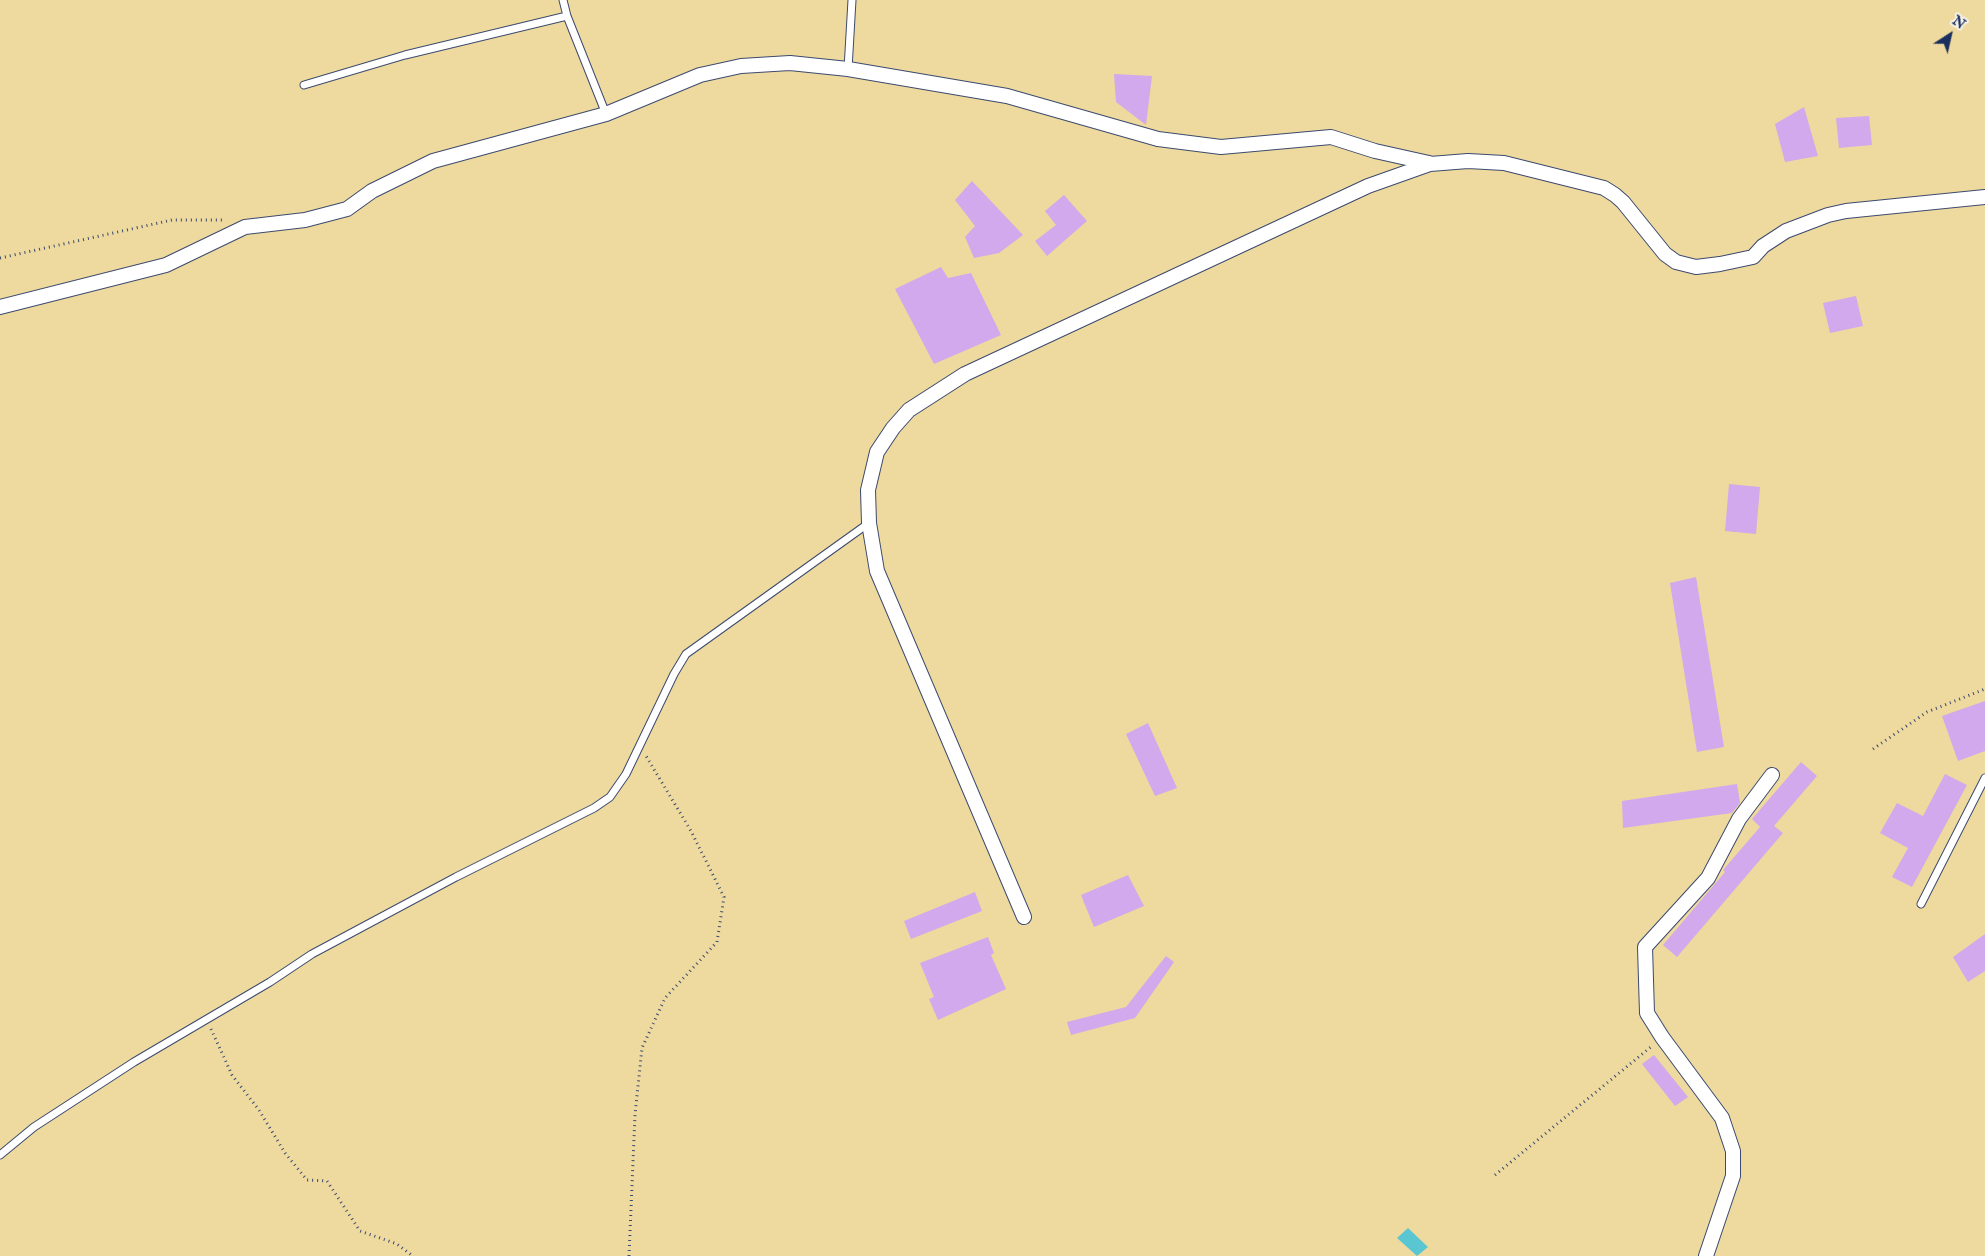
<!DOCTYPE html>
<style>
body{margin:0}
#map{position:relative;width:1985px;height:1256px;overflow:hidden;background:#f5e3cd;font-family:"IM FELL English",serif}
canvas{display:block}
.north{position:absolute;left:1925px;top:10px;width:50px;height:50px;-webkit-text-stroke:4px #f7f3e8;paint-order:stroke;rotate:35deg;font-size:14px;font-weight:700;line-height:20px;text-align:center;color:#1b2f5e}
.north::after{content:'';display:block;margin:auto;width:18px;height:22px;background:#1b2f5e;clip-path:polygon(50% 0,100% 100%,50% 72%,0 100%)}
</style>
<div id="map">
<canvas width="1985" height="1256"></canvas>
<div class="north">N</div>
</div>
<script>
const c = document.querySelector('canvas').getContext('2d');
c.lineJoin = 'round';
function fillPath(path, color) { c.fillStyle = color; c.fill(path, 'evenodd'); }
function stroke(path, color, width, dash) { c.strokeStyle = color; c.lineWidth = width; c.lineCap = dash ? 'butt' : 'round'; c.setLineDash(dash || []); c.stroke(path); }
const sand = new Path2D(`
 M0,0H1985V1256H0Z`);
const water = new Path2D(`
 M1408,1228L1428,1247L1417,1256L1397,1238Z`);
const building = new Path2D(`
 M1114,74L1152,76L1146,125L1116,102Z
 M1804,107L1818,156L1785,162L1775,124Z
 M1869,116L1872,145L1839,148L1836,118Z
 M972,181L1023,235L999,253L974,258L965,237L975,226L955,200Z
 M1064,195L1087,221L1047,256L1035,241L1056,225L1045,211Z
 M941,267L948,278L971,273L1001,335L934,364L895,289Z
 M1856,296L1863,326L1830,333L1823,303Z
 M1729,484L1760,487L1756,534L1725,531Z
 M1696,577L1724,747L1697,752L1670,583Z
 M1985,701V751L1958,761L1942,716Z
 M1148,723L1177,788L1155,796L1126,734Z
 M1801,762L1817,776L1774,826L1783,833L1677,957L1663,945L1725,872L1723,870L1760,827L1752,819Z
 M1945,774L1967,785L1912,887L1892,877L1908,848L1880,833L1897,803L1923,816Z
 M1737,784L1740,803L1732,813L1623,828L1622,801Z
 M1128,875L1144,906L1094,927L1081,895Z
 M975,892L982,911L911,939L904,921Z
 M1985,934V971L1968,982L1953,957Z
 M988,937L994,953L991,955L1006,989L938,1020L929,999L934,997L920,963Z
 M1166,956L1174,962L1135,1018L1071,1035L1067,1022L1126,1007Z
 M1654,1055L1688,1097L1675,1106L1642,1064Z`);
const path = new Path2D(`
 M0,258L172,220H225
 M1873,749L1927,712L1985,689
 M211,1029L232,1075L259,1110L285,1153L307,1180L327,1181L360,1231L397,1244L413,1256
 M1495,1175L1652,1046
 M629,1256L635,1115L642,1048L665,998L717,942L724,897L691,831L646,756`);
const service = new Path2D(`
 M563,0L567,16L606,114
 M848,69L852,0
 M304,85L405,55L567,16
 M1921,904L1985,778
 M0,1155L34,1127L134,1062L270,982L312,954L456,877L594,808L610,797L626,774L674,674L686,654L869,523`);
const minor = new Path2D(`
 M0,307L166,265L245,227L305,220L347,209L372,191L433,161L606,114L700,75L741,66L790,63L848,69L1007,96L1158,139L1221,147L1331,137L1375,151L1429,163
 M1024,917L877,571L869,523L868,490L877,452L893,428L909,410L965,374L1368,186L1430,164L1468,161L1504,163L1604,188L1615,195L1623,202L1665,254L1676,262L1696,267L1720,264L1753,257L1763,246L1786,231L1828,215L1846,211L1985,197
 M1706,1256L1733,1176V1151L1722,1118L1662,1037L1647,1013L1645,947L1708,878L1739,819L1772,775`);
fillPath(sand, '#eeda9e');
fillPath(water, '#59c6d2');
fillPath(building, '#d1a9ec');
stroke(service, '#3c4a6f', 9);
stroke(minor, '#3c4a6f', 16);
stroke(path, '#3c4a6f', 3, [1, 4]);
stroke(service, '#fff', 7);
stroke(minor, '#fff', 14);
</script>
